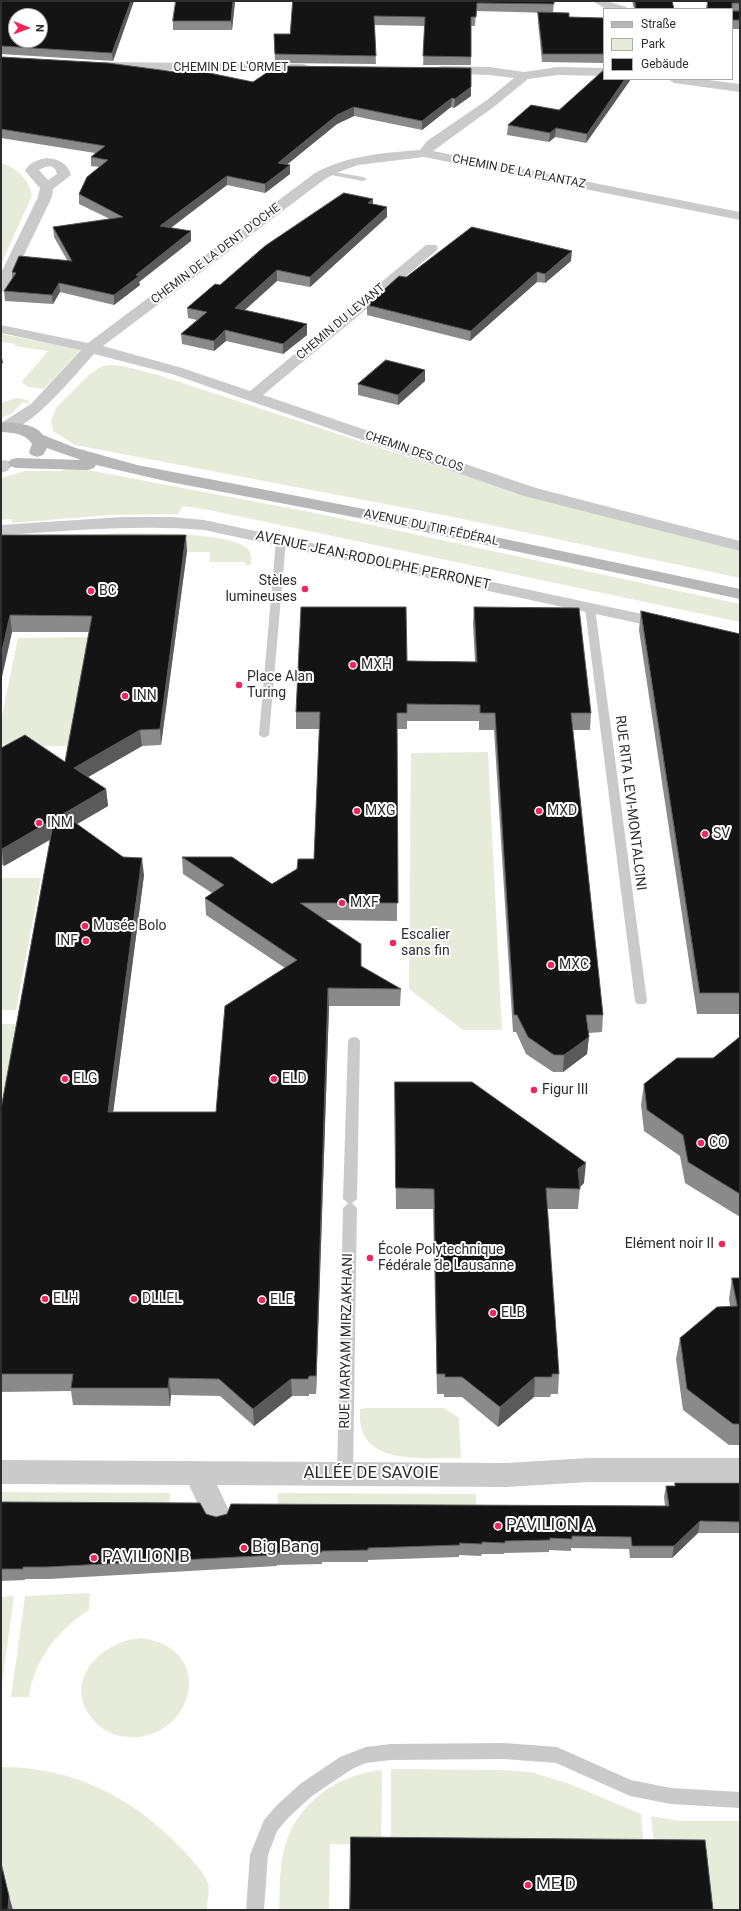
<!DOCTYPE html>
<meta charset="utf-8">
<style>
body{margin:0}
#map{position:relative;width:741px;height:1911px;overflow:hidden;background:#fff;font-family:Roboto,sans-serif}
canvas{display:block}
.frame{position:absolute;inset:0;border:2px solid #2d2d2d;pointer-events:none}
.legend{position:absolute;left:603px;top:8px;width:130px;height:72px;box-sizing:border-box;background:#fff;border:1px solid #ababab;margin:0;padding:5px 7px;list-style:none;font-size:12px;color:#2d2d2d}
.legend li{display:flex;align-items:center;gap:8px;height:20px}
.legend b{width:20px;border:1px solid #ababab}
.north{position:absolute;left:8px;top:8px;width:40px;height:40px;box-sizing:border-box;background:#fff;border:1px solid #ababab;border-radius:50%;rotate:91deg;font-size:11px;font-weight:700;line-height:16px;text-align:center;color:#2d2d2d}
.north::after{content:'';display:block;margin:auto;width:14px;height:18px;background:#ef255b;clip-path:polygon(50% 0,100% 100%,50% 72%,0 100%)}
</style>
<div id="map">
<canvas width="741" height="1911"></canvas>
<div class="frame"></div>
<ul class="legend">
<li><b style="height:5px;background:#b7b7b7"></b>Straße</li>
<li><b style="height:11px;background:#e7ecda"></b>Park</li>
<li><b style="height:11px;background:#141414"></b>Gebäude</li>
</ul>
<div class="north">N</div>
</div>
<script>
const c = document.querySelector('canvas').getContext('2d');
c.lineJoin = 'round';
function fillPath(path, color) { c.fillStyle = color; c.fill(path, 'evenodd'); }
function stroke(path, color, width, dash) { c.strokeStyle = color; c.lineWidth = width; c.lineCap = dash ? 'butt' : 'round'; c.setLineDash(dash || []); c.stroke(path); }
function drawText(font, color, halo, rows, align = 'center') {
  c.font = font + ' Roboto,sans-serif'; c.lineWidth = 4; c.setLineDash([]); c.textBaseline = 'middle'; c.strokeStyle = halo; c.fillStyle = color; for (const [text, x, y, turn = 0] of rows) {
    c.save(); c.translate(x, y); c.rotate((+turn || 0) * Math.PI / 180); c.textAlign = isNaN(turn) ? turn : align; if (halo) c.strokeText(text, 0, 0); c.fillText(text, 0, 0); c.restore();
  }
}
const green = new Path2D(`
 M1,163C16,166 31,182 32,196L1,264Z
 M1,334L81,349L44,389L28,387L22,382L23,380L48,351L14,346L16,344L1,342Z
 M111,365L123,366L158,375L485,482L740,551V578L453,517L75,445L53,431L51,420L56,408L90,374L102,366Z
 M16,398L28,400L29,404L23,402L11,414L1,418V403Z
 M64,468L83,469L320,514L740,604V622L209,510L183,506L178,514L111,515L12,523L11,519L1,520V478L25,471H62Z
 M118,533C143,533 229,532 247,548C252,552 251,559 251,565H245V562H209L210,552L1,551V541Z
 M90,637L73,746H43L68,763L20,745H1V720L18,638Z
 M488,752L502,1030H463L409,989L411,753Z
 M1,878H41L16,1010H1Z
 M1,1024H20L1,1132Z
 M366,1408H444L459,1418L461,1458C423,1457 355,1468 360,1409Z
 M1,1492L170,1493L169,1515L1,1514Z
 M278,1493L476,1494L477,1517L277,1516Z
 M90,1593L89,1610C58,1630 34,1660 29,1697H11L25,1596Z
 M14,1596L1,1691V1597Z
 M141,1638C222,1648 191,1749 120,1736C108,1733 98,1727 91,1717C63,1679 102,1641 141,1638Z
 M1,1767C72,1767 131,1796 180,1847C188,1855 204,1872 208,1883C210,1890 207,1903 207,1910H1Z
 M391,1769L504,1770L531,1772L570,1784L641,1814L644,1846L391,1845Z
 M382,1770L381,1845L330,1844L329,1910H279C280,1890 279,1869 284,1849C296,1804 336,1774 382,1770Z
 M651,1816L681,1821H740V1910H707L654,1846Z`);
const lane = new Path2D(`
 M323,170L363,177L367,179L363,181L326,174H323Z
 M281,537L286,540L269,735L264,738L259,735L276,540Z
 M590,605L595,608L647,1001L645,1004H637L635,1001L585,608Z
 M354,1037L358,1038L360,1041L357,1199L352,1203L357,1208L353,1474L350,1479L345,1480L340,1479L337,1474L343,1208L348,1203L343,1199L348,1041L350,1038Z
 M504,1743L557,1747L631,1780L671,1788L740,1792V1808L671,1804L630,1796L556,1763L504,1759L390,1760L366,1763L352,1769L312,1796L288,1818L277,1831L268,1855L264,1910H246L250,1855L264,1820L276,1806L300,1784L340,1757L366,1747L390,1744Z`);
const street = new Path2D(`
 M592,1H607L626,7L628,9H606Z
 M106,62L304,64L310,68L304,72L102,69L100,66L102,63Z
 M442,66L489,67L524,72L558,67L604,68V76L558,75L528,79L495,106L433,151L740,212V220L424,157L358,165L336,173L325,179L103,346L182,368L250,391L426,245H436L438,248L436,251L263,395L536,488L740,541V551L524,496L172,374L94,354C78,371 26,437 1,431V423L31,404L81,350L1,333V325L88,343L315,173C348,155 384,153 420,150L427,141L487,100L514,78L489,75L438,73L436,70L438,67Z
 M668,79H701L740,84V92L674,83Z
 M47,158C59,159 67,163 71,175L53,189L52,197L8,288L6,291L1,292V273L38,197L40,188L25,171C29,162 38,160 47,158ZM51,166L55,169L57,174L48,180L39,170L45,167Z
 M5,460L11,462L13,465L7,471L1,473V461Z
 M122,517H172L204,520L670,620L676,621L679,625L676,629L670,630L204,530C136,524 69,531 1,535V525Z
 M589,1458H740V1482H589L506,1487L217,1485L231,1515L227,1524L217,1527L207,1524L189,1485L1,1484V1460L506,1463Z`);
const secondary = new Path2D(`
 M1,422C14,423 35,423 43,435L76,448L137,465L359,508L740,589V599L359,518L170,482L96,465L94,468L88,470L16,468L10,466L8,463L10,460L16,458L81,460L47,448L43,455L37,457L31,455L29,452L32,444C25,433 13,433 1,432Z`);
const wall = new Path2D(`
 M1,1H134L113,61L1,54Z
 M176,1H235L232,30H173V21Z
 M293,1H554L553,13L476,11L475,26H471V65H423L425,26L374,25L376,64L275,63L274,34H290Z
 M632,1H672L674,9H634Z
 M740,1V29H732V9H707Z
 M538,12L577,18H604V63L542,62L538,21Z
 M1,57L183,73L253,82L471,96L454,108L451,107L422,130L354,116L337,124L287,164L290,165V174L265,193L227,185L171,228L191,231V241L139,282L140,285L114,305L60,292L53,304L5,301L4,291L12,279V272L67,260L54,237L53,227L110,219L79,204V194L99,167L91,166V157L95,153L1,138Z
 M604,79H631L586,143L555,137L549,142L507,135L508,125L559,110Z
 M373,204L387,217L310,287L277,281L245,310L307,335L283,354L226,341L214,351L182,344L181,334L197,320L188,318L187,308L220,285Z
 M571,261L545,283L537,282L470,341L367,315V305L406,277Z
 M425,370V381L398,405L358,395V384Z
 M1,535L187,551L161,745L142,746L88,777L106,789L108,806L77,824L144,875L113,1112H216L285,968L206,915L205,898L212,893L183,874L182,857L272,884L314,859L320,729H296V712L407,661L475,662L473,624L474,607L591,713L590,730H573L603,1015L602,1032L589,1033L587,1054L563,1072H553L526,1054L516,1032H513L494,730H479V721H407V729H397V921L326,920L361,966L401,989L400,1006H329L316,1394H309V1396H292L254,1426L220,1396L171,1395L170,1406L73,1405L71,1391L1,1392V1109L50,840L4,866L1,864V748L65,762L89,632H12L1,681Z
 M641,611L740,634V1014H697L639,630Z
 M740,1037V1217L685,1183L680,1156L644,1131L641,1105L644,1084L713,1058Z
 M395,1082L584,1183L580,1187L578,1209H547L559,1374L558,1394H551L550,1397H534L498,1427L462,1397H444V1394H437L433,1209H396Z
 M732,1278H740V1445H729L683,1410L676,1359L680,1338L730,1306L729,1299Z
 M675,1483H740V1533H698L672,1558H630L629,1549L571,1548V1551L549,1550V1552L504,1553V1554H482L481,1556L459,1555V1557L368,1560V1562H322V1564L277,1565V1566L49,1579H25V1580L1,1581V1502L206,1514L216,1517L665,1506L664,1497L666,1486H675Z`);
const shadedWall = new Path2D(`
 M131,1H134L113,61L112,53Z
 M233,1H235L232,30L231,21Z
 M625,79H631L586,143L587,134Z
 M471,87V96L454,108L455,99Z
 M452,98L451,107L422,130V121Z
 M354,107V116L337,124L278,172V163L337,115Z
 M556,128L555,137L549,142L550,133Z
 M290,165V174L265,193V184Z
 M227,176V185L161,235L160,226Z
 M373,199V209L368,203Z
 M387,207V217L310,287V277Z
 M191,231V241L139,282L140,285L114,305V295L136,275Z
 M572,251L571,261L545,283V274Z
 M277,270V281L236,318L235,308Z
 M537,272V282L470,341L471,331Z
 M59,283L60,292L53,304L52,295Z
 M307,324V335L283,354V344Z
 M225,330L226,341L214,351V341Z
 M1,352L3,363L1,364Z
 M425,370V381L398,405V395Z
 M186,535L187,551L161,745L160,729Z
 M10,615L12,632L1,681V655Z
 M140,730L142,746L76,784L74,768Z
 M106,789L108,806L65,831L63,814Z
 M54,819L56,836L4,866L2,849Z
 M142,858L144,875L111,1129L108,1112Z
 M328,988L329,1006L316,1394V1376Z
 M589,1037L587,1054L563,1072L564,1055Z
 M586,1163L584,1183L578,1189V1169Z
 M535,1377L534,1397L498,1427L500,1407Z
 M169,1378L171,1395L170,1406L168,1388Z
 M291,1379L292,1396L254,1426L253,1409Z
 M700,1521L698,1533L672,1558L674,1546Z
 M9,1896L13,1910H8Z`);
const building = new Path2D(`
 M1,1H131L112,53L1,46ZM16,16H40V40H16Z
 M176,1H233L231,21H173Z
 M293,1H554V4L477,3L476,17H471V57L423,56L425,17L374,16L376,56L275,54L274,34H290Z
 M635,1H672L674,9H636Z
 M708,1H740V3H732V9H707Z
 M732,11H740V20H732Z
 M538,12L569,13V17L604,18V54H543Z
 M1,57L108,63L183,73L190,69L253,82L275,67V66L471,68V87L455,99L452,98L422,121L354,107L337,115L278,163L290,165L265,184L227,176L160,226L191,231L136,275L139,276L114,295L59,283L52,295L4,291L16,273L12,272L19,256L72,261L53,227L123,217L79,194L87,177L108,160L91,157L105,146L1,129Z
 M604,70V79H625L587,134L556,128L550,133L508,125L531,105L559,110Z
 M344,193L373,199L368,203L387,207L310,277L277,270L235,308L307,324L283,344L225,330L214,341L181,334L207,312L187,308L215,284L220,285L265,246Z
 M472,227L572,251L545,274L537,272L471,331L367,305L399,276L406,277Z
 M386,360L425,370L398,395L358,384Z
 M1,535H186L160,729L140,730L74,768L106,789L63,814L123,857L142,858L108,1112H216L225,1006L297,960L205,898L224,885L182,857H232L272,884L297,869L298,859H314L320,712H296L301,607H406L407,661L477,662L474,607L579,608L591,713H571L603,1015H586L589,1037L564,1055H554L528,1037L517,1015H514L495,713H480V705L407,704V713H397L398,903H300L361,944V966L401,989L328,988L316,1376H309L308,1379H291L253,1409L219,1379L169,1378L168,1388H71L73,1374H1V1109L54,819L2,849H1V748L25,735L65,762L92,616L10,615L1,655Z
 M641,611L740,634V993H700Z
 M740,1037V1194L688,1162L683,1135L647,1110L644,1084L677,1058H713Z
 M395,1082H472L586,1163L578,1169L580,1189L546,1188L559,1374H552V1377H535L500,1407L462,1377H445V1374H437L434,1189L396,1188Z
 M732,1278H740V1424H733L687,1389L680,1338L717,1307L737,1306Z
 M675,1483H740V1522L700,1521L674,1546H632L631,1537L572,1536V1539L550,1538V1540L505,1541V1543L482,1542V1544L459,1543L460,1545L368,1548V1550L322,1551V1552L276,1553V1555L46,1567H23V1569H1V1502L200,1503L206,1514L216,1517L227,1514L231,1504L669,1506L666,1486H675Z
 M351,1837L705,1840L713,1910H350Z
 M1,1863L9,1896L8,1910H1Z`);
const markers = [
 [305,589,4,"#ef255b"],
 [91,591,4,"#ef255b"],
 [353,665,4,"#ef255b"],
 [239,685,4,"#ef255b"],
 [125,696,4,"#ef255b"],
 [357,811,4,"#ef255b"],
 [539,811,4,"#ef255b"],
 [39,823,4,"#ef255b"],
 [705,834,4,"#ef255b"],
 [342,903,4,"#ef255b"],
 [85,926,4,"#ef255b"],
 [86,941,4,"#ef255b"],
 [393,943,4,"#ef255b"],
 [551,965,4,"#ef255b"],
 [65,1079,4,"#ef255b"],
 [274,1079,4,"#ef255b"],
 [534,1090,4,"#ef255b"],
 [701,1143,4,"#ef255b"],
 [722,1244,4,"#ef255b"],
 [370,1258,4,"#ef255b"],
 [45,1299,4,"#ef255b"],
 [134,1299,4,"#ef255b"],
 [262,1300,4,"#ef255b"],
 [493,1313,4,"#ef255b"],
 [498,1526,4,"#ef255b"],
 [244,1548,4,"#ef255b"],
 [94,1558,4,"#ef255b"],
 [528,1885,4,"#ef255b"]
];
const farStreetnames = [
 ["CHEMIN DE L'ORMET",231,68],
 ["CHEMIN DE LA PLANTAZ",519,172,11],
 ["CHEMIN DE LA DENT D'OCHE",216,254,-37],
 ["CHEMIN DU LEVANT",341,322,-40],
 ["CHEMIN DES CLOS",414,452,19],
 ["AVENUE DU TIR FÉDÉRAL",431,528,12]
];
const streetNames = [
 ["AVENUE JEAN-RODOLPHE PERRONET",373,561,12],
 ["RUE RITA LEVI-MONTALCINI",630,803,83],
 ["RUE MARYAM MIRZAKHANI",347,1341,-89]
];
const poiNames = [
 ["Stèles",297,581,"right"],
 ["lumineuses",297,597,"right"],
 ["BC",99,591],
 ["MXH",361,665],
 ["Place Alan",247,677],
 ["Turing",247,693],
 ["INN",133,696],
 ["MXG",365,811],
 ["MXD",547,811],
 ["INM",47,823],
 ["SV",713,834],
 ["MXF",350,903],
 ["Musée Bolo",93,926],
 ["Escalier",401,935],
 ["sans fin",401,951],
 ["INF",78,941,"right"],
 ["MXC",559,965],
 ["ELG",73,1079],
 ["ELD",282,1079],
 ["Figur III",542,1090],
 ["CO",709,1143],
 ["Elément noir II",714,1244,"right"],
 ["École Polytechnique",378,1250],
 ["Fédérale de Lausanne",378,1266],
 ["ELH",53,1299],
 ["DLLEL",142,1299],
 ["ELE",270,1300],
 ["ELB",501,1313]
];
const nearStreetnames = [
 ["ALLÉE DE SAVOIE",371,1474]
];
const nearPoinames = [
 ["PAVILION A",506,1526],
 ["Big Bang",252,1548],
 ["PAVILION B",102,1558],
 ["ME D",536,1885]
];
fillPath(green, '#e7ecda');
fillPath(lane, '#cacaca');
fillPath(street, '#cacaca');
fillPath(secondary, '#b7b7b7');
fillPath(wall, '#8a8a8a');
fillPath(shadedWall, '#5a5a5a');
fillPath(building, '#141414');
stroke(building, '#5a5a5a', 1);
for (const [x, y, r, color] of markers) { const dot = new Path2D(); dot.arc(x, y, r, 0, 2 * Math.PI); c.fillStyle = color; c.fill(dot); stroke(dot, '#fff', 1.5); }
drawText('12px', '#2d2d2d', '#fff', farStreetnames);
drawText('14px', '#2d2d2d', '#fff', streetNames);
drawText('14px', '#2d2d2d', '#fff', poiNames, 'left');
drawText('17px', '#2d2d2d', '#fff', nearStreetnames);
drawText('17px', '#2d2d2d', '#fff', nearPoinames, 'left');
</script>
